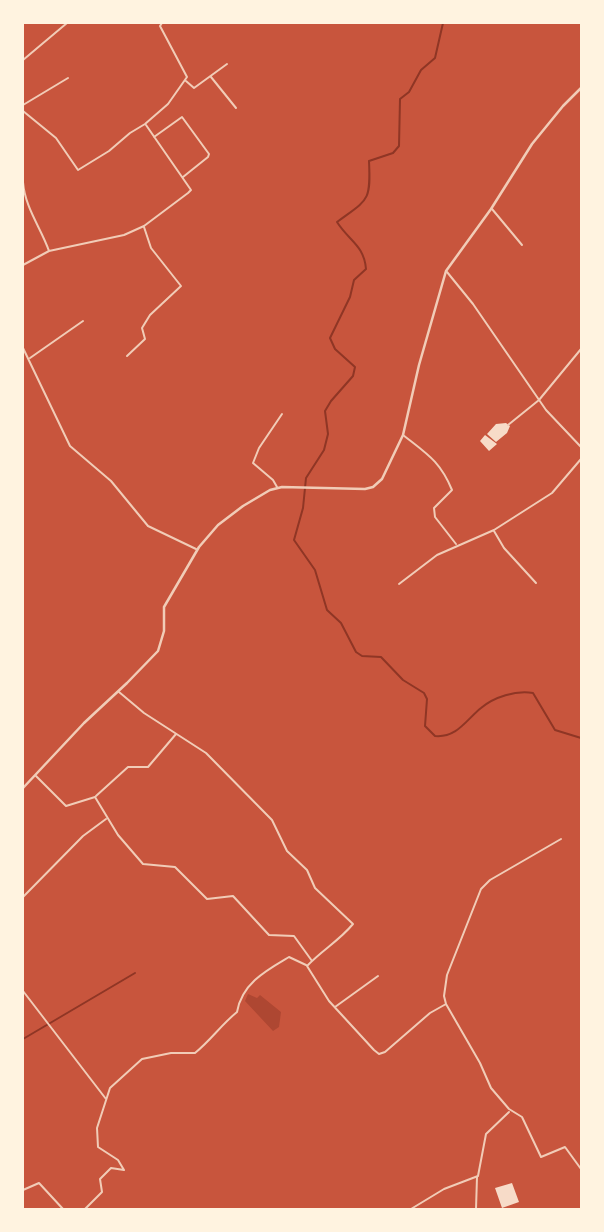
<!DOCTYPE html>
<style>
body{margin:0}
#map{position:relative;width:604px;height:1232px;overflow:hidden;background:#c8553d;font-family:"Space Grotesk",sans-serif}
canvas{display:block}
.frame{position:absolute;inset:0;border:24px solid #fff3e0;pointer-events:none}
</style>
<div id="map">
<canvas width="604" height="1232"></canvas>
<div class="frame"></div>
</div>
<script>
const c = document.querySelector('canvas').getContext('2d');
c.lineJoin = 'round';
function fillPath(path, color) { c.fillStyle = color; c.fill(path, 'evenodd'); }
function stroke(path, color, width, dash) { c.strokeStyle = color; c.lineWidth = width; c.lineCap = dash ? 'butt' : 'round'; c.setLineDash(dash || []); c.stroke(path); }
const green = new Path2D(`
 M248,994L257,998L260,995L281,1012L279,1027L273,1031L245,1001Z`);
const stream = new Path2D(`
 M443,23L435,58L421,70L409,92L400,99L399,146L393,153L369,161C371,202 368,199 337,222C349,241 364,245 366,269L354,280L350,297L330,338L335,349L355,367L353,376L331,401L325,411L328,434L324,450L306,478L303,508L294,540L315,570L327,610L341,623L356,652L362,656L381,657L403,680L424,693L427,699L425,726L435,736C457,738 466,720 481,708C494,697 516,690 533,693L555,730L581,738
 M23,1039L135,973`);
const building = new Path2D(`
 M506,423L510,426L507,433L496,442L487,434L496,424Z
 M485,435L497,444L489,451L480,441Z
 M512,1183L519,1202L502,1208L495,1188Z`);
const pedestrian = new Path2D(`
 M492,209L522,245
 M335,1007L378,976`);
const minor = new Path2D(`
 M282,23H283
 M23,60L67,23
 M211,77L236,108
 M186,81L194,88L227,64
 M23,105L68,78
 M23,111L56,138L78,170L109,151L130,133L145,124L168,104L187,77L160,26L162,23
 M154,137L182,117L209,154L208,157L183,177
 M23,182C25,208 41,228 49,251L23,265
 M49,251L124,235L144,226L188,193L191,190L146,125
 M447,272L473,304L546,410L581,447
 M23,348L70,446L111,481L148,526L196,549
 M127,356L145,339L142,328L150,315L181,286L151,248L144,227
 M30,358L83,321
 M508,425L539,400L581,349
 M403,435C427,454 440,461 452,490L434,508L435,517L456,544
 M277,487L273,480L253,463L259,448L282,414
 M494,531L504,548L536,583
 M399,584L437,555L494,530L552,493L581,459
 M119,692L144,713L206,753L272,820L287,851L307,870L315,888L353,924C339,941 322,950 307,966L329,1001L374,1050L379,1054L385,1052L430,1013L446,1004
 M36,776L66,806L95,797L118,835L143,864L175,867L207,899L233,896L269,935L294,936L312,961
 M96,796L128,767H148L176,734
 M561,839L490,880L481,889L447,975L444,996L446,1004L480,1063L491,1088L509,1109L522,1117L541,1157L565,1147L581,1169
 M23,897L83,836L106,819
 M23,991L106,1099
 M23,1190L39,1183L63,1209
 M85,1209L102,1192L100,1179L111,1168L124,1170L118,1160L98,1147L97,1128L110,1088L142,1059L171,1053H195C211,1040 221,1025 237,1012C242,983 267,970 289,957L306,965
 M411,1209L444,1189L478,1176L486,1134L509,1112
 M476,1209L477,1177`);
const tertiary = new Path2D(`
 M23,788L84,723L127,683L158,651L164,631V607L199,547L218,525L243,506L270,490L282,487L365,489L373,487L382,479L403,435L419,365L446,271L491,209L532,144L563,106L581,88`);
fillPath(green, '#ae4732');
stroke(stream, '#8f3625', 2);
fillPath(building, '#f7dbc8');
stroke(pedestrian, '#f1ccb7', 2);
stroke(minor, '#f1ccb7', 2);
stroke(tertiary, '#f1ccb7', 2.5);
</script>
